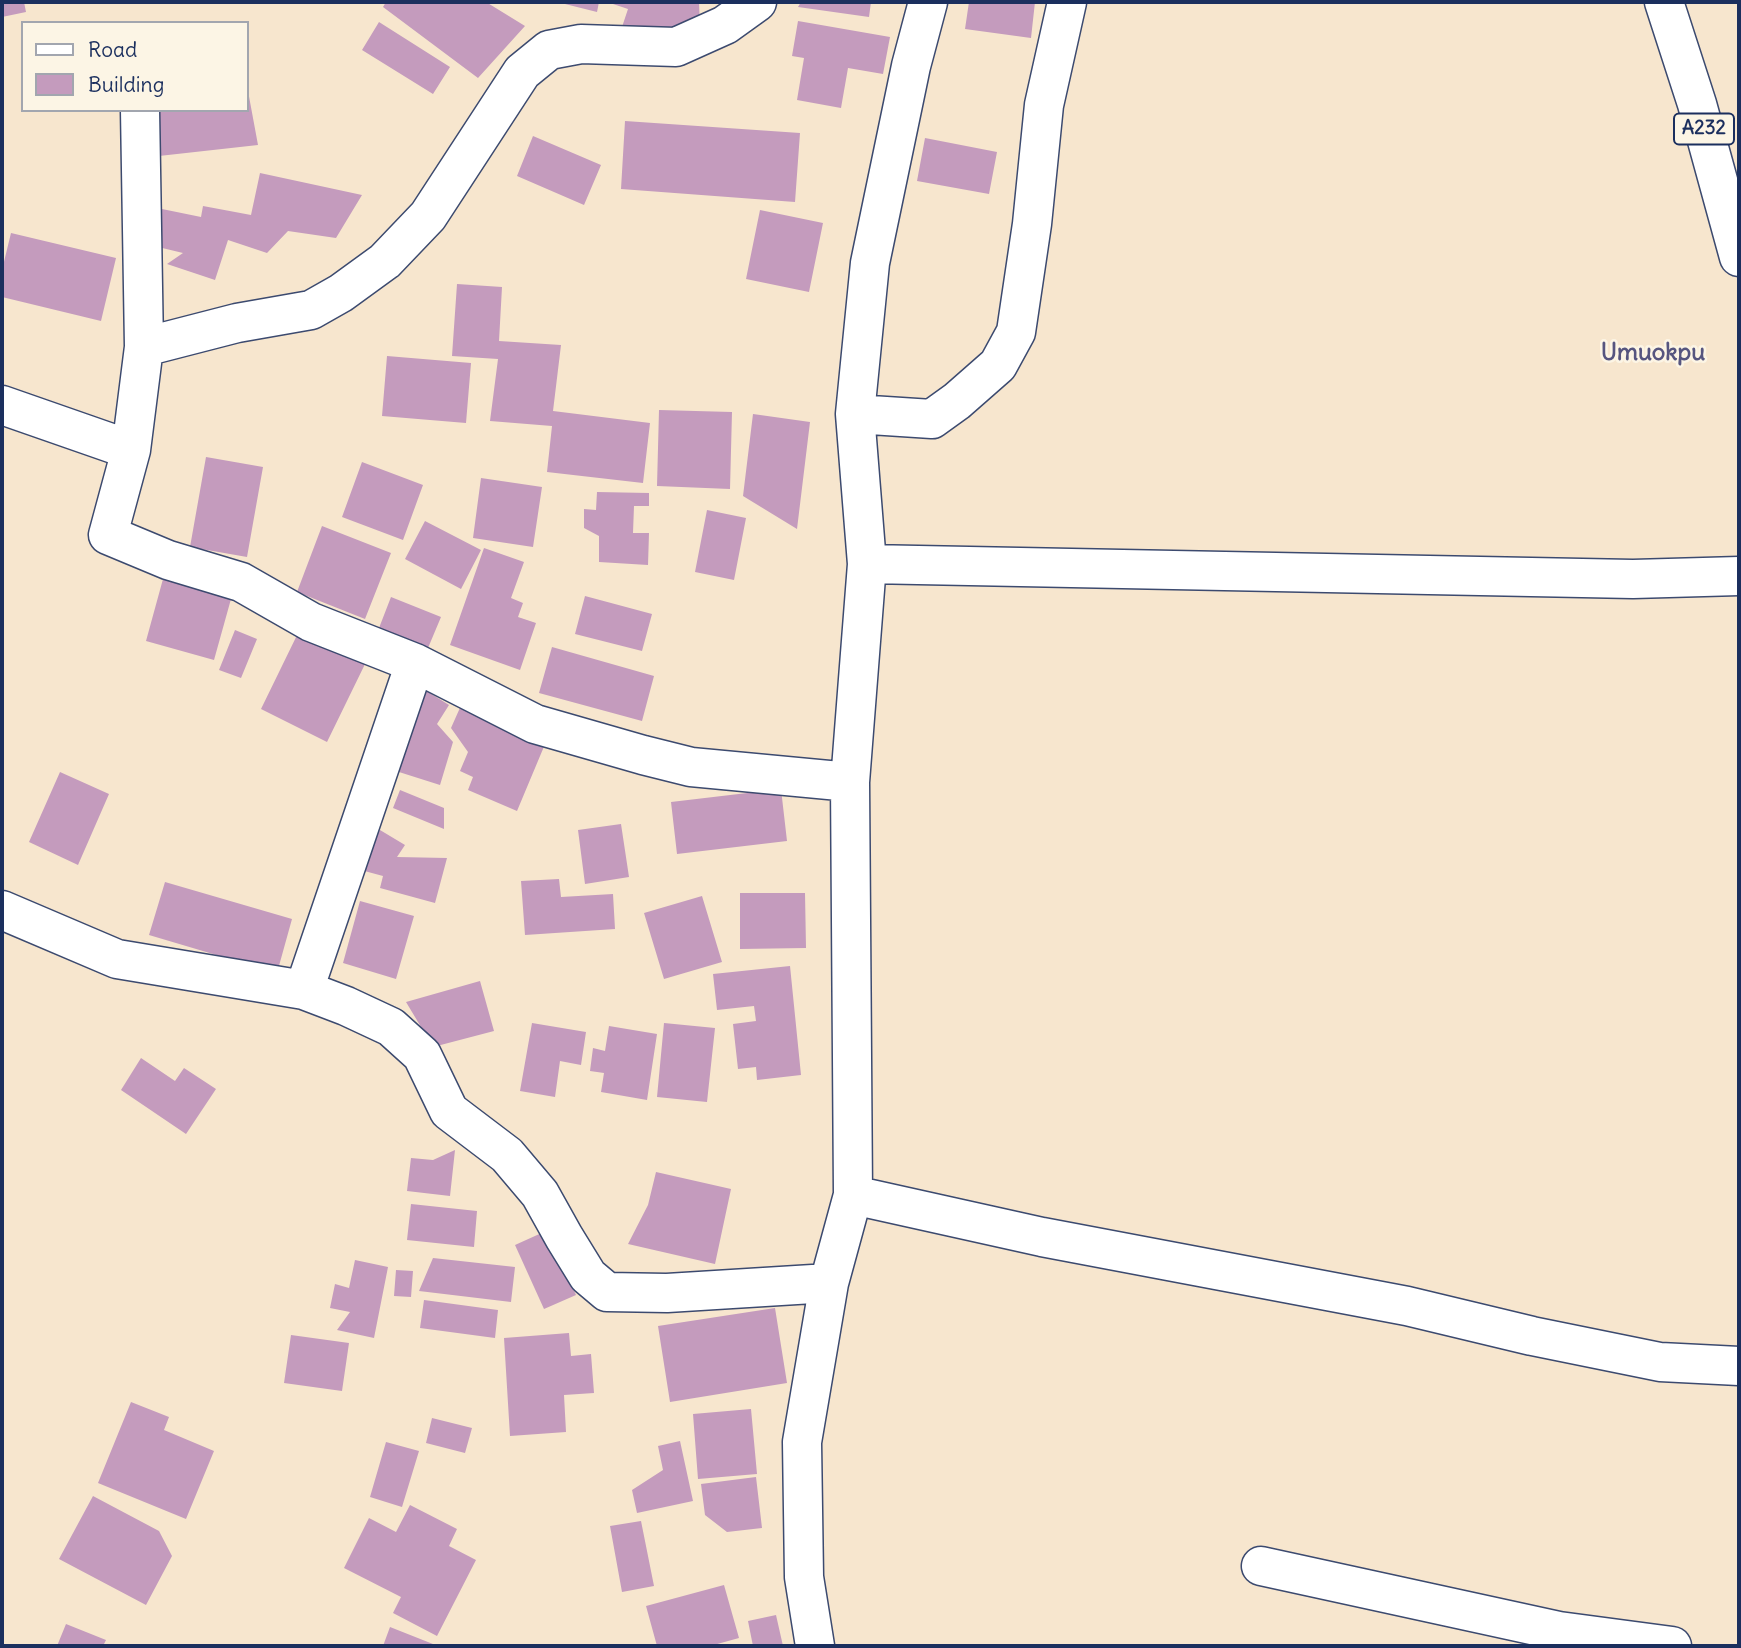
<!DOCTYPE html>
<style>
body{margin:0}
#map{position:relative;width:1741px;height:1648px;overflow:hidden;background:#f7e6ce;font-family:Delius,sans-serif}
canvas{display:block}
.frame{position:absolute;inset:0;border:4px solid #1b2f5e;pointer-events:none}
.legend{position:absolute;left:21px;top:21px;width:228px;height:91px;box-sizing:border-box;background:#fcf5e5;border:2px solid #a2a6af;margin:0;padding:9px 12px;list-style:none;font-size:21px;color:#1b2f5e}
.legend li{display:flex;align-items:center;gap:14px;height:35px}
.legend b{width:35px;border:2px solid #a2a6af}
</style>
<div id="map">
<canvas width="1741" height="1648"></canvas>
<div class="frame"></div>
<ul class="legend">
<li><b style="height:9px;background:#fff"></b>Road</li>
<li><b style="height:19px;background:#c49bbd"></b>Building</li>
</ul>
</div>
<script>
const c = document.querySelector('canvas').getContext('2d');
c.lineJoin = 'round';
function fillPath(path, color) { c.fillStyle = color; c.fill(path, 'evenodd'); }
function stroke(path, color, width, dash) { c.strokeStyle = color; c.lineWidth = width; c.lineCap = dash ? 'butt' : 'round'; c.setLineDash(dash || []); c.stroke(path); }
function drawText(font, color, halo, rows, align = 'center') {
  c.font = font + ' Delius,sans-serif'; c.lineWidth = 5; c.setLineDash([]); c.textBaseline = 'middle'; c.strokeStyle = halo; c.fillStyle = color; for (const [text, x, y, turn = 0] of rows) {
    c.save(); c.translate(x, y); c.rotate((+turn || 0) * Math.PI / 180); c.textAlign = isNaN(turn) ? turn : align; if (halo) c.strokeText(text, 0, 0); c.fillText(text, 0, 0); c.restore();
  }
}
const building = new Path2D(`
 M2,2H24L26,12L2,17Z
 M386,2H486L525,26L478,78L383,7Z
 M557,2H599L597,12Z
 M607,2H699L700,28L620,33L628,9Z
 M801,2H871L869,17L798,7Z
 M969,2H1035L1031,38L965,29Z
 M798,21L890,37L883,74L848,68L841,108L797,100L804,58L792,56Z
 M379,22L450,67L433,94L362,50Z
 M248,91L258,145L150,157L157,110H247V92Z
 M625,121L800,133L795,202L621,189Z
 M533,136L601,165L584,205L517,176Z
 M925,138L997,152L989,194L917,181Z
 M260,173L362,195L336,238L288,231L267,253L228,240L215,280L167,264L183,253L154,246L162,209L201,217L203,206L251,215Z
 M760,210L823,223L809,292L746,279Z
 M11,233L116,258L101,321L2,297V270Z
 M457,284L502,287L499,341L561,345L553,411L650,423L643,483L547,472L552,426L490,421L498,359L452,356Z
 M387,356L471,363L466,423L382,416Z
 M659,410L732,412L730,489L657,486Z
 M753,414L810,422L797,529L743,496Z
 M206,457L263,467L247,557L190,547Z
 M362,462L423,485L403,540L342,517Z
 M481,478L542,487L533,547L473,538Z
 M597,492L649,493V506H634L633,533H649L648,565L599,562V536L584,528V509L596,510Z
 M707,510L746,518L734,580L695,572Z
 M425,521L481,550L461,589L405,559Z
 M322,526L391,553L365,619L297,592Z
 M484,548L524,562L511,598L523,603L518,617L536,623L520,670L450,645Z
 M163,579L231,599L214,660L146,641Z
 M585,596L652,614L642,651L575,634Z
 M391,597L441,617L428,648L379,628Z
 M300,629L366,662L327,742L261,709Z
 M235,630L257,639L241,678L219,670Z
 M552,647L654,676L642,721L539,693Z
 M425,690L449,705L437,724L453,742L440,785L399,772Z
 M463,701L548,737L517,811L468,790L473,777L460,771L468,752L451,728Z
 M60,772L109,794L78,865L29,842Z
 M781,789L787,841L677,854L671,802Z
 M400,790L444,808V829L393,808Z
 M621,824L629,877L585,884L578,830Z
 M380,830L405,845L397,857L447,858L435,903L380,888L383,876L357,869Z
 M559,879L561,897L613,894L615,929L525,935L521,881Z
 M165,882L292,919L277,973L149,935Z
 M740,893H805L806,948L740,949Z
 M702,896L722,962L664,979L644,913Z
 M360,901L414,916L396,979L343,963Z
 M790,966L801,1075L757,1080L756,1067L738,1069L733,1024L756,1021L754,1006L717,1010L713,974Z
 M480,981L494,1031L433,1047L406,1002Z
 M532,1023L586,1032L581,1065L560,1061L555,1097L520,1091Z
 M664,1023L715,1028L707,1102L657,1097Z
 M609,1026L657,1034L647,1100L601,1092L604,1073L590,1071L593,1048L605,1051Z
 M141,1058L175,1081L184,1068L216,1089L186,1134L121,1090Z
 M455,1150L450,1196L407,1191L411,1158L433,1160Z
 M656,1172L731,1189L715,1264L628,1244L648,1205Z
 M411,1204L477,1211L474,1247L407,1240Z
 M546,1231L576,1295L544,1309L515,1245Z
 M433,1258L515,1267L511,1302L419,1291Z
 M355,1260L388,1267L374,1338L337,1330L350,1312L330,1308L335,1284L349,1288Z
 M396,1270L413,1271L411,1297L394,1296Z
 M424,1300L498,1310L495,1338L420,1328Z
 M775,1308L787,1383L670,1402L658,1326Z
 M569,1333L571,1356L591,1354L594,1393L564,1395L566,1432L510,1436L504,1338Z
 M291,1335L349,1343L342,1391L284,1383Z
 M131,1402L169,1417L164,1430L214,1451L186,1519L98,1483Z
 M751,1409L757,1474L698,1479L693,1414Z
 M432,1418L472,1428L465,1453L426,1443Z
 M680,1441L693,1501L637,1513L632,1490L663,1470L658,1446Z
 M386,1442L419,1451L402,1507L370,1497Z
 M756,1477L762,1528L727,1532L705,1515L701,1484Z
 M93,1496L159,1531L172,1556L146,1605L59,1559Z
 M410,1505L457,1529L449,1546L476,1560L437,1636L393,1613L401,1597L344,1568L369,1518L396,1532Z
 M641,1521L654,1586L622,1592L610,1526Z
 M724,1585L739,1638L710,1646H657L646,1606Z
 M776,1615L783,1646H753L748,1621Z
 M66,1624L106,1640L103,1646H57Z
 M390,1627L438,1646H383Z`);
const minor = new Path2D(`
 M140,110L144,347L131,450L108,535L168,560L241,582L311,622L415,663L535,724L643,755L691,767L850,782
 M144,347L237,323L311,310L341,293L385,261L428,216L522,72L549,50L581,44L676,47L725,25L757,2
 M2,405L131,450
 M855,414L932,419L957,401L998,365L1016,332L1032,224L1044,105L1067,2
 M867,564L1633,579L1739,576
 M2,910L117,959L304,990L346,1006L391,1027L422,1055L449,1111L507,1155L540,1194L564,1237L588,1276L607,1292L667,1293L829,1283
 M304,990L415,663
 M853,1195L1042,1237L1407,1306L1532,1336L1660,1362L1739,1366
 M1261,1566L1559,1631L1672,1646
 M815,1646L804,1577L802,1442L829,1283L853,1195L850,782L867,564L855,414L870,263L911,66L928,2`);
const major = new Path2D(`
 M1664,2L1697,104L1739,257`);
const shields = [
 [1704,129,60]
];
const shieldNames = [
 ["A232",1704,129]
];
const quarterNames = [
 ["Umuokpu",1653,353]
];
fillPath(building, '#c49bbd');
stroke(minor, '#3c4a6f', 41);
stroke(major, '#3c4a6f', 41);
stroke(minor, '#fff', 38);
stroke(major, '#fff', 38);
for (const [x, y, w] of shields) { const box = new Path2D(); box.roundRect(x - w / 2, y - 15.5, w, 31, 5); c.fillStyle = '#fcf5e5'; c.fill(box); stroke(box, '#1b2f5e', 2); }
drawText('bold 19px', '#1b2f5e', null, shieldNames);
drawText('bold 24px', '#56557f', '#fcf5e5', quarterNames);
</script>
